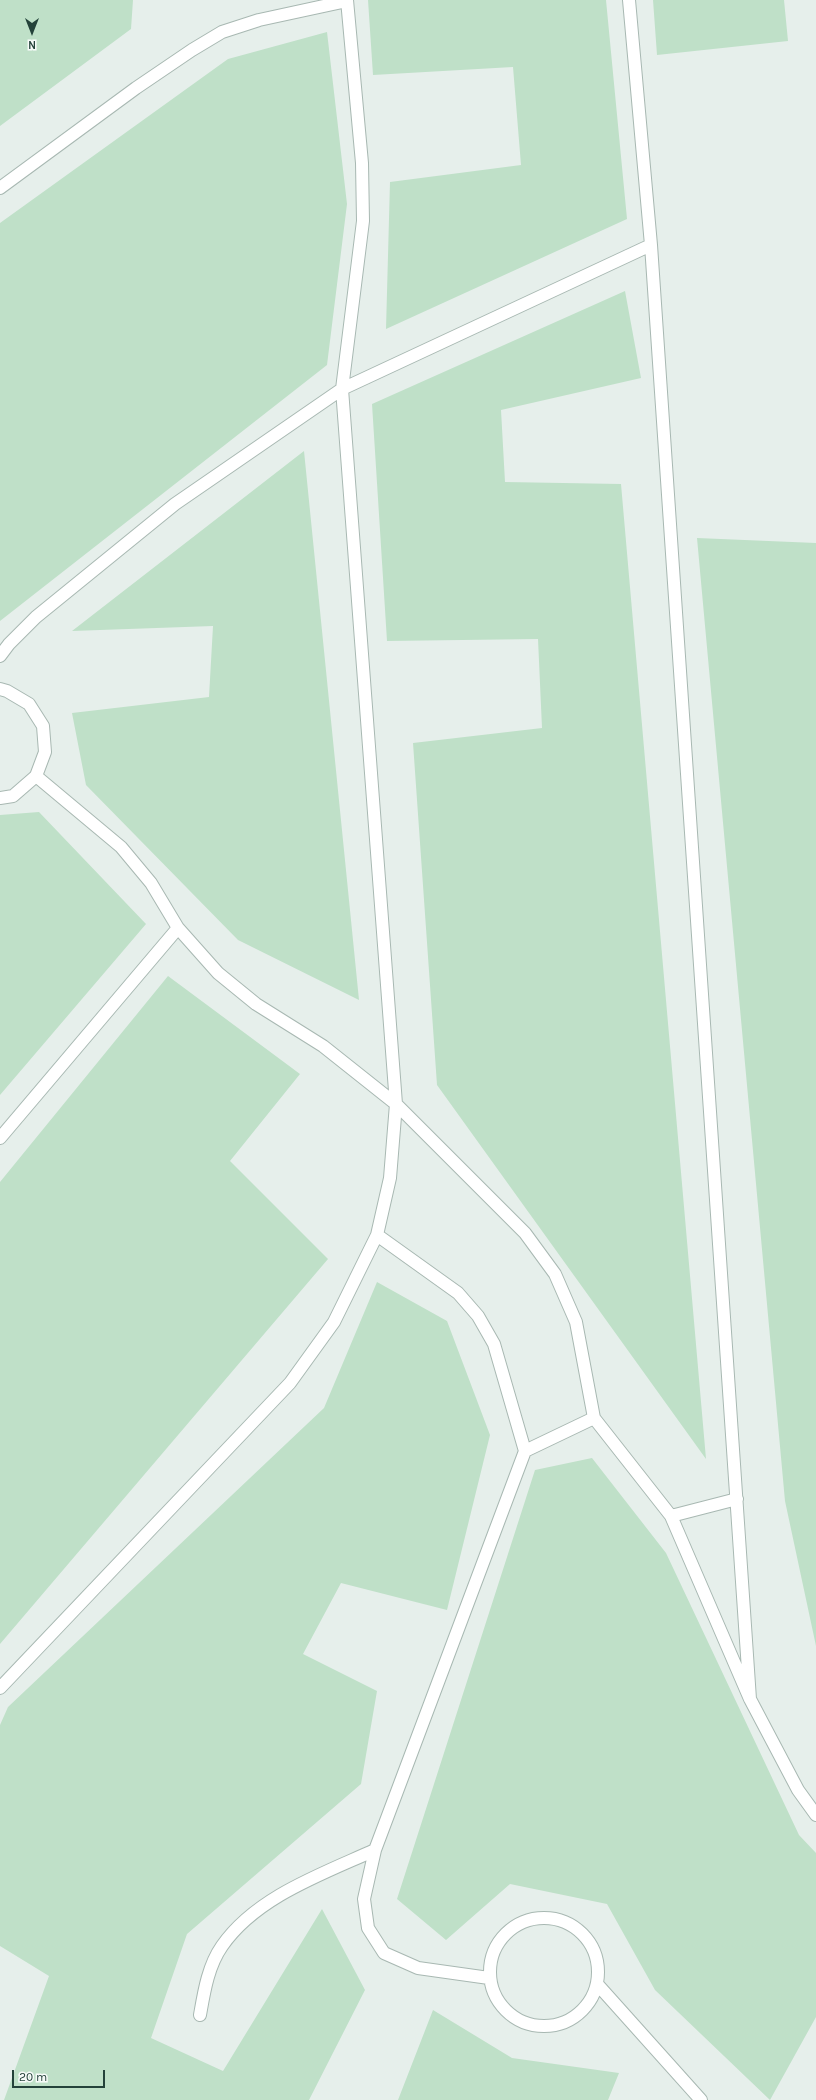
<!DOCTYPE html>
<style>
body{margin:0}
#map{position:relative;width:816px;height:2100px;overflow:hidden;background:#e6efeb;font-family:Karla,sans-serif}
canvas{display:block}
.north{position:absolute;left:12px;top:12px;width:40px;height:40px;-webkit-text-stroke:3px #f7fbf9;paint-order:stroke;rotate:180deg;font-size:11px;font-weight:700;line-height:16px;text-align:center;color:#24423a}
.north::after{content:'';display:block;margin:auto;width:14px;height:18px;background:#24423a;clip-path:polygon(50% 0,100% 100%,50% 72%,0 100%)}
.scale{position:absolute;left:12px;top:2070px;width:93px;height:18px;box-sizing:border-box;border:2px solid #24423a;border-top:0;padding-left:5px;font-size:12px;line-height:14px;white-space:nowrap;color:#24423a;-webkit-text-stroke:3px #f7fbf9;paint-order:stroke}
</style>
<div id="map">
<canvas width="816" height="2100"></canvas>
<div class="north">N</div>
<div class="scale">20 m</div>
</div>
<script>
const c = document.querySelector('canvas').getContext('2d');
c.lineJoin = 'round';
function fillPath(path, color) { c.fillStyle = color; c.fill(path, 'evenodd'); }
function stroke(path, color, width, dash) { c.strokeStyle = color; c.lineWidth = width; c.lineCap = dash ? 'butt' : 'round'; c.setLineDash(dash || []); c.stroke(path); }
const green = new Path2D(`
 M0,0H133L131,29L0,126Z
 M368,0H606L627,219L386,329L390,182L521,165L513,67L373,75Z
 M653,0H784L788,41L657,55Z
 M327,32L347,204L327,365L0,621V223L228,59Z
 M625,291L641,378L501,410L505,482L621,484L706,1459L437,1085L413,743L542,728L538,639L387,641L372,404Z
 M304,451L359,1000L238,940L86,785L72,713L209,697L213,626L72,631Z
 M697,538L816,543V1646L785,1501Z
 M39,812L146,924L0,1095V815Z
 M168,976L300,1074L230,1161L328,1259L0,1644V1182Z
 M377,1282L447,1321L490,1435L447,1610L341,1583L303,1654L377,1691L361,1784L187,1934L151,2038L223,2071L322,1909L365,1990L309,2100H4L49,1976L0,1946V1725L8,1707L324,1408Z
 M592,1458L666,1553L799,1835L816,1853V2017L770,2100L655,1990L607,1904L510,1884L446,1940L397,1899L535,1470Z
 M433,2010L512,2058L619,2073L608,2100H398Z`);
const minor = new Path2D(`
 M629,0L651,245L750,1699
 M0,188L136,88L192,50L222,32L259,20L347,1
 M0,656L9,644L36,617L175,504L342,389L651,245
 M0,689L7,691L29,704L43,726L45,752L36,776L13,796L0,798
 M36,776L121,847L151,883L178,928L218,973L256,1004L323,1046L396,1104L525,1233L555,1274L576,1322L594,1418L671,1516L750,1699L798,1790L816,1815
 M0,1138L178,928
 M377,1235L458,1293L478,1316L494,1344L525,1451
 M671,1516L737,1499
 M0,1688L290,1383L334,1322L377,1235L390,1178L396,1104L342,389L363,221L362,163L347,0
 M490 1972a54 54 0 1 1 108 0a54 54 0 1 1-108 0Z
 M489,1978L418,1968L384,1953L368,1928L364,1899L375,1850L525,1451L594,1418
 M598,1985L701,2100
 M200,2015C204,1992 208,1966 222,1946C256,1897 322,1874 375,1850`);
fillPath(green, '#bfe0c8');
stroke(minor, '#a8b8b2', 14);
stroke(minor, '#fff', 12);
</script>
